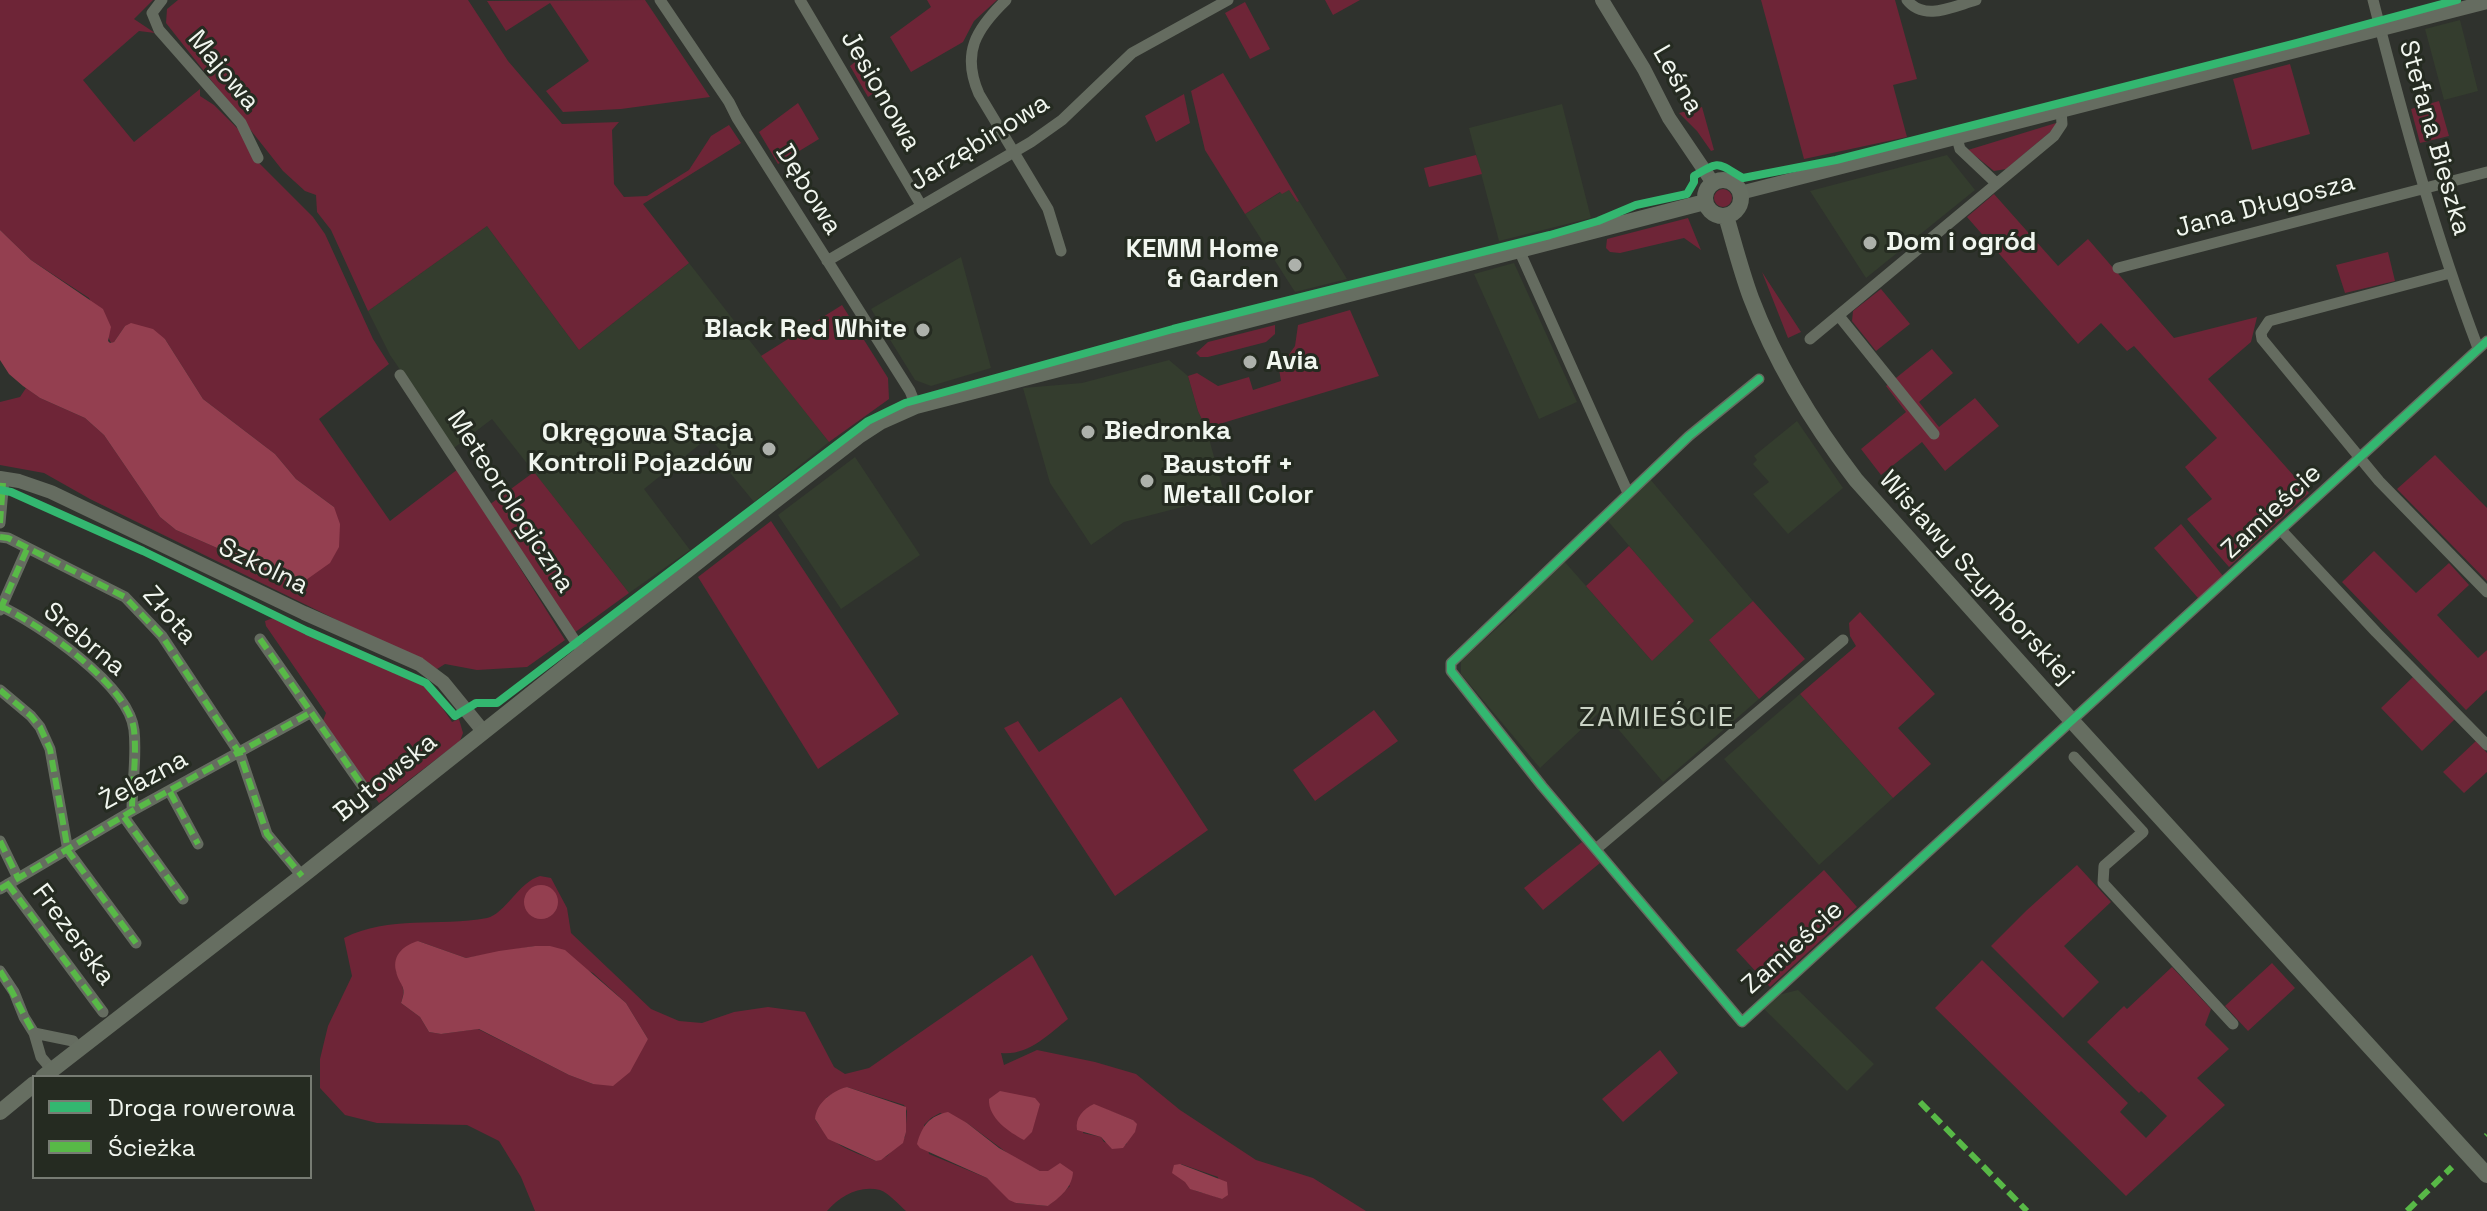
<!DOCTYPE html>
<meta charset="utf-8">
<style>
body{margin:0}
#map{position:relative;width:2487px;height:1211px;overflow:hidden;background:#2f322d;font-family:"Space Grotesk",sans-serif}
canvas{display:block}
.legend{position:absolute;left:32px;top:1075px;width:280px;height:104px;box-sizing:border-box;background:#252b21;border:2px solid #777c73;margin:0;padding:10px 14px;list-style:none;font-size:24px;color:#f1f6ef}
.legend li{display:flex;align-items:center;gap:16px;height:40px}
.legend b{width:40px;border:2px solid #777c73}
</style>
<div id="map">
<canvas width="2487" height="1211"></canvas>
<ul class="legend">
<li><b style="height:10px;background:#33b770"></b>Droga rowerowa</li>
<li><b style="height:10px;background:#58b947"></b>Ścieżka</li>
</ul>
</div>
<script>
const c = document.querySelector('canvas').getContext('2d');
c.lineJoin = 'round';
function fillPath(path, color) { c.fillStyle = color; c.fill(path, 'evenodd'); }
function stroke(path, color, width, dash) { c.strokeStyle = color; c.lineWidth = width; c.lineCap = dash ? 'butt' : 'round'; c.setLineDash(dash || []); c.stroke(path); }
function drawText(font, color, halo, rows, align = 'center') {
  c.font = font + ' "Space Grotesk",sans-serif'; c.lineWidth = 6; c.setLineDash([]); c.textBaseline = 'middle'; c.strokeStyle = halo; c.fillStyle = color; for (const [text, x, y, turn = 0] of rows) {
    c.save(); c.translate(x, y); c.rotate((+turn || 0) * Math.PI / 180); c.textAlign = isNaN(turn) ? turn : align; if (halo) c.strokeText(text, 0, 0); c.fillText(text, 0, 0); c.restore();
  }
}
const built = new Path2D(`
 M2460,20L2478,91L2444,100L2425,29Z
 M1562,104L1591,218L1499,241L1469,128Z
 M1947,155L1975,190L1866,278L1810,191Z
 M1289,190L1297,202L1299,201L1347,279L1295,292L1245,214L1281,192Z
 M487,226L579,350L689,263L829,442L754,502L726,468L725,456L709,437L644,489L690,550L629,593L492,419L454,448L390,355L368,311Z
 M961,257L991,368L931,386L915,380L871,309Z
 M1514,263L1577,402L1539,419L1474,274Z
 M1169,360L1188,376L1198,411L1206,428L1225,496L1124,522L1091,545L1050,483L1023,388L1082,383Z
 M1797,421L1843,488L1788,534L1753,494L1769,482L1753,464L1757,460L1754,456Z
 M855,457L920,555L841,609L778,515Z
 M1650,479L1753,601L1710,641L1759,699L1663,782L1602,710L1540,768L1461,674V661L1517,610L1515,607L1564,561L1652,661L1693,621L1607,520Z
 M1800,694L1893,798L1819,865L1724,759Z
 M1798,990L1874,1064L1847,1091L1763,1008L1778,995Z`);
const green = new Path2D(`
 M0,0H153L134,19L155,33L139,31L83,80L134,142L200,89V96L214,105L239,130L253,157L313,217L325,234L373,339L389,364L319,419L390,521L458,469L565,640L527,667L477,670L445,664L437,669L90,499L44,473L0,465V402L20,397L26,388L40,398L85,418L104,435L160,517L176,530L247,561L277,577L334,507L296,479L275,454L203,399L165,339L125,326L114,342L111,343L89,298L31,260L0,230Z
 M178,0H468L508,61L562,124L619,122L612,130L614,184L624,197L647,196L689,170L711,136L729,125L741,143L643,204L689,263L579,350L487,226L368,311L331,230L317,212L316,195L305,191L283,171L166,23L167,9Z
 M645,0L710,97L621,109L563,112L546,91L589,61L550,3L506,31L487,1Z
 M927,0H997L974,21L963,42L911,72L890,37L931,7Z
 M1325,0H1360L1333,15Z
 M1761,0H1895L1917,79L1893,85L1907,137L1804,159Z
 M1245,2L1270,49L1250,59L1225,13Z
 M855,62L874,93L868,97L850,66Z
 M2290,64L2310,134L2252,150L2233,79Z
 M1223,73L1299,201L1297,202L1289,190L1282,194L1280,192L1245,214L1205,150L1191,91Z
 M1184,94L1190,123L1156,142L1145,116Z
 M2439,101L2449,136L2420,143L2411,109Z
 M798,103L819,139L778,164L759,132Z
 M1702,107L1714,150L1711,151L1697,131L1679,113Z
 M2056,123L2055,128L2006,169L1994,171L1968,150Z
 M1476,155L1482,174L1429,187L1424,168Z
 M1714 198a9 9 0 1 1 18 0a9 9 0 1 1-18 0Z
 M1994,194L2058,266L2088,239L2174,338L2257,317L2251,342L2208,379L2309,493L2229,567L2187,519L2212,499L2185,467L2217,438L2134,346L2127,351L2101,323L2078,344L1967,217Z
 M1688,218L1701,250L1684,238L1620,253L1610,252L1606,248L1607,239Z
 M2388,252L2395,281L2345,293L2336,265Z
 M1762,272L1801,332L1788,338Z
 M1881,289L1910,324L1876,351L1852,321L1853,311Z
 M842,305L888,378L889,399L829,442L761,356Z
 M1350,310L1379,376L1206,428L1198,411L1188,376L1197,373L1218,386L1249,377L1253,390L1281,381L1279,369L1295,346L1298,325Z
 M1275,325V334L1266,342L1208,357H1200L1196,353L1208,342Z
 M1932,349L1953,373L1919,402L1939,427L1975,398L1999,426L1945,471L1922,442L1881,475L1861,449L1906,412L1886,386Z
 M2435,455L2487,508V581L2397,489Z
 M534,472L629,593L574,633L489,505Z
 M771,521L899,714L818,769L698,577Z
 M2181,524L2223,576L2198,598L2154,548Z
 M1629,546L1694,621L1652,661L1586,586Z
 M2374,551L2416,593L2449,563L2469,585L2437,615L2478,658L2487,650V690L2466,710L2342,582Z
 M1753,601L1805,659L1759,699L1709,640Z
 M1860,612L1935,694L1898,728L1931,764L1893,798L1800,694L1856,646L1850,636L1849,623Z
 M273,618L424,686L432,693L452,722L459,719L463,733L460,741L379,803L322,723L326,713L266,626L265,621Z
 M2413,677L2455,719L2422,751L2381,708Z
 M1121,697L1208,830L1115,896L1004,728L1018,721L1039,752Z
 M1374,710L1398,741L1315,801L1293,770Z
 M2476,741L2487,753V772L2464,793L2443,772Z
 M1582,842L1600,863L1543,910L1524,888Z
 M2077,865L2111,902L2064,946L2099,982L2063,1018L1991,946L2027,910Z
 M1824,870L1857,907L1770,987L1736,950Z
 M540,876L551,878L567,908L571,933L651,1009L679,1021L702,1023L734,1012L768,1007L805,1012L834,1067L845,1074L869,1068L1032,955L1068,1019C1049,1034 1028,1056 1001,1053L1004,1065L1037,1050L1095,1062L1136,1074L1180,1110L1256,1160L1313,1178L1366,1211H906C899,1205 889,1193 880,1190C859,1185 840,1196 827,1211H535L521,1177L499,1141L467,1125L377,1123L345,1115L320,1088V1059L328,1026L352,976L344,938C389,915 439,927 487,918C505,914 519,882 540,876ZM418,941L466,958L535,946L593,973L626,1003L648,1039L593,1084L569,1075L478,1029L441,1034L429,1032L420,1017L401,1003C406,990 402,983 396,971ZM847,1087L904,1105L907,1111L905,1137L887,1156L876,1161C849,1150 830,1145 815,1119L827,1097ZM1094,1105L1133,1120L1126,1145L1104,1142L1101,1137L1083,1133ZM940,1113L967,1123L1014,1158L1040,1171H1048L1070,1186L1048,1206L1016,1203L987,1178L929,1154L924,1125L931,1118ZM1181,1164L1218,1177L1222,1199C1193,1187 1189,1198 1181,1164Z
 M1982,960L2128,1103L2120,1112L2146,1138L2167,1116L2141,1091L2139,1093L2087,1042L2124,1006L2127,1009L2172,967L2211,1009L2205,1025L2229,1049L2197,1078L2225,1105L2126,1196L1935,1008Z
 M2272,963L2295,988L2248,1031L2225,1006Z
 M1660,1050L1678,1073L1623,1122L1602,1099Z`);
const water = new Path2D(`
 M0,230L31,260L103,309L111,327L108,341L110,343L114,342L125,326L131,323L153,329L165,339L203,399L275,454L296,479L334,507L340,524L339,547L330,563L306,580L287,581L247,561L176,530L160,517L104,435L85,418L40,398L23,386L9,374L0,360Z
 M524 902a17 17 0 1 1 34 0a17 17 0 1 1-34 0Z
 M418,941L466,958L499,951L535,946H550L565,950L626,1003L648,1039L630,1072L613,1086L593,1084L569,1075L479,1029L441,1034L429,1032L420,1017L401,1003C408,985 399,986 396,971C392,954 405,945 418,941Z
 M847,1087L906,1107V1132L903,1143L881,1160L876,1161L828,1139L815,1119C816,1103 832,1091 847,1087Z
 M1000,1091L1035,1098L1040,1104L1032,1132L1024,1140C1009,1132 988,1118 989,1099Z
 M1094,1104L1133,1120L1137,1124L1135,1132L1123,1148L1112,1149L1101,1137L1077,1130C1075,1118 1083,1109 1094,1104Z
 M948,1112L967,1123L999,1148L1040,1171H1048L1060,1163L1073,1172C1072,1188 1060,1197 1048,1206L1016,1203L1009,1200L987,1178L920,1148L917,1144C922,1126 929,1116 948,1112Z
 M1180,1164L1227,1182L1228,1195L1222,1199L1190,1189L1185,1182L1172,1173L1174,1165Z`);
const minor = new Path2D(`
 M162,0L152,13L159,30L241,123L258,158
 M660,0L729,102L737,118L910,391L916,406
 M800,0L921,205
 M1006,0C976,29 961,53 979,94L1048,209L1061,251
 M1907,0C1924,22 1954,6 1976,0
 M2373,0C2403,118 2435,235 2478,348
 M1957,138L1960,149L1996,183
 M1519,250L1628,493
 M827,261L1031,142L1062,120L1132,53L1228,0
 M2118,268L2487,172
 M2450,273L2269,321L2261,333L2262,339L2379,481L2487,592
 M1839,316L1934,434
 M1810,339L2054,136L2062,124L2061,110
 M400,375L583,653
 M1759,379L1689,436L1451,663V671L1542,786L1742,1022L2487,341
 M0,523L4,479
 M2281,530L2376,632L2487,745
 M0,537L8,538L125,597L162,636L240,754L267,834L302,876
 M0,606C39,624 129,685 134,730C137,757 132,785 132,811
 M0,610L27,549
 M260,639L364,788
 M0,690L31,716L40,727L50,749L68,851L136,943
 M2074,757L2143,832L2104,866L2103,883L2233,1024
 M170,792L198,844
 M124,817L183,899
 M0,841L18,878
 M1596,849L1843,640
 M8,884L103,1012
 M0,889L132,811L310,713
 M0,971L14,992L24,1017L34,1033L41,1057L52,1070
 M34,1033L73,1041L79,1050`);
const tertiary = new Path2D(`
 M1602,0L1644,69L1669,118L1713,183
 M1740,193L2487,2
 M0,478L19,481L51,492L304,613L419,664L443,682L483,731`);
const secondary = new Path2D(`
 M1705 198a18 18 0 1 1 36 0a18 18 0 1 1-36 0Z
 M1726,216C1734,243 1741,271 1751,298C1776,364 1813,424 1856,480L2072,721L2487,1175
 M43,1077L302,876L768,506L860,435L880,422L916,406L1705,202
 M0,1112L34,1084`);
const quiet = new Path2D(`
 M0,523L3,483
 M0,537L8,538L125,597L162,636L240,754L267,834L302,876
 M0,606C39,624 129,685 134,730C137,757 132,785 132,811
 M0,610L27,549
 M260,639L364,788
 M0,690L31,716L40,727L50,749L68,851L136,943
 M170,792L198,844
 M124,817L183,899
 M0,841L18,878
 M8,884L103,1012
 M0,889L132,811L310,713
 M0,971C13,991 22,1013 34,1033
 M1920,1102L2027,1211
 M2486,1136L2487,1135
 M2407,1211L2452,1167`);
const cycleway = new Path2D(`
 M1759,379L1689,436L1451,663V671L1542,786L1742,1022L2487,341
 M0,490L11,492L143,551L307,631L426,683L455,716L476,703H497L868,421L905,403L1173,329L1550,235L1598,221L1636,205L1687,194L1694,182V176C1721,160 1717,163 1743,178L1836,160L2297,43L2457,0`);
const markers = [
 [1870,243,8,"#adb1ab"],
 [1295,265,8,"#adb1ab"],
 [923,330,8,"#adb1ab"],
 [1250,362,8,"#adb1ab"],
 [1088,432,8,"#adb1ab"],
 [769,449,8,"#adb1ab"],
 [1147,481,8,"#adb1ab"]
];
const streetNames = [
 ["Majowa",223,71,50],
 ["Leśna",1677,80,60],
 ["Jesionowa",880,91,60],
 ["Stefana Bieszka",2434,138,74],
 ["Jarzębinowa",980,143,-32],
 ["Dębowa",808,190,58],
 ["Jana Długosza",2265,206,-15],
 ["Meteorologiczna",510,502,57],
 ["Zamieście",2272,512,-43],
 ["Szkolna",263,567,26],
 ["Wisławy Szymborskiej",1976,578,48],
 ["Złota",169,616,49],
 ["Srebrna",84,640,40],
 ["Bytowska",386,778,-39],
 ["Żelazna",144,781,-29],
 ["Frezerska",73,935,53],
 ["Zamieście",1793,948,-42]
];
const poiNames = [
 ["Dom i ogród",1886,243],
 ["KEMM Home",1279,250,"right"],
 ["& Garden",1279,280,"right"],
 ["Black Red White",907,330,"right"],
 ["Avia",1266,362],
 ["Biedronka",1104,432],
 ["Okręgowa Stacja",753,434,"right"],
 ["Kontroli Pojazdów",753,464,"right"],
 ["Baustoff +",1163,466],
 ["Metall Color",1163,496]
];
const neighbourhoodNames = [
 ["ZAMIEŚCIE",1657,718]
];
fillPath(built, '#343d2e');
fillPath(green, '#6e2537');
fillPath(water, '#943f50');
stroke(minor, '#656c60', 11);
stroke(tertiary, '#656c60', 14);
stroke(secondary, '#666e61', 16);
stroke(quiet, '#58b947', 6, [12, 6]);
stroke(cycleway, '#33b770', 8);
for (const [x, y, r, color] of markers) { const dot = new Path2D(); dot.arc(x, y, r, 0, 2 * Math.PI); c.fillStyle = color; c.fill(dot); stroke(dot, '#252b21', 3); }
drawText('26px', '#f1f6ef', '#252b21', streetNames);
drawText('bold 26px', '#f1f6ef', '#252b21', poiNames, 'left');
c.letterSpacing = '2px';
drawText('28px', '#cad3c5', '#252b21', neighbourhoodNames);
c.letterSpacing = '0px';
</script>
